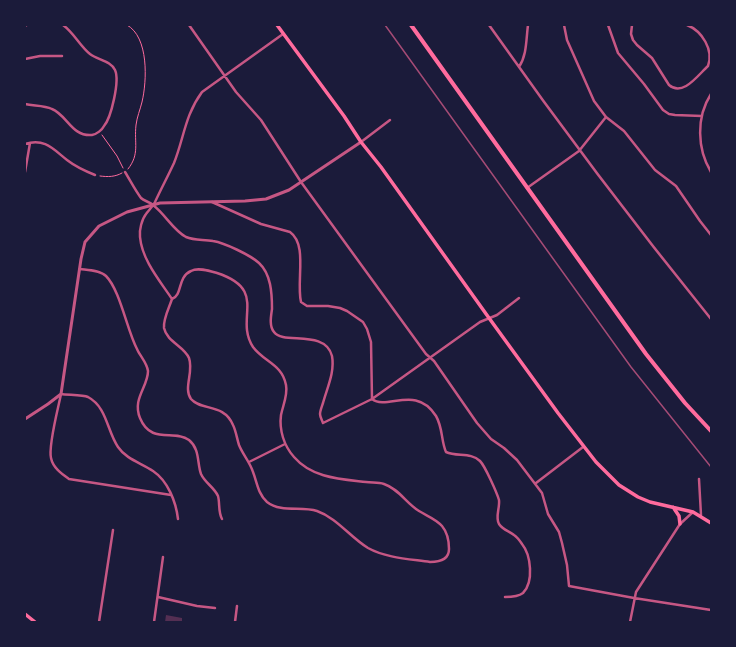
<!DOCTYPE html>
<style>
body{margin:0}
#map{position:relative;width:736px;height:647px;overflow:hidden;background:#1b1b3a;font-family:Arial,sans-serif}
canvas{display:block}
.frame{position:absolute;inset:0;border:26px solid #1b1b3a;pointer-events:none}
</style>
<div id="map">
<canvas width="736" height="647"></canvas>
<div class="frame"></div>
</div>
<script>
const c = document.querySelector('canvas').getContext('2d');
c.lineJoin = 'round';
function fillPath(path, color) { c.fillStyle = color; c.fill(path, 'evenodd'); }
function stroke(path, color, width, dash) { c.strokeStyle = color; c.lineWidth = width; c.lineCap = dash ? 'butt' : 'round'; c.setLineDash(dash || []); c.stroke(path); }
const building = new Path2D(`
 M166,615L182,618V622H165Z`);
const path = new Path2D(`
 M127,25C149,37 147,81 142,102C140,110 137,117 136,125C134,143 140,154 128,169
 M102,135L117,156L123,168
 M100,176C108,177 115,177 122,173`);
const minor = new Path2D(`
 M189,25L236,92L261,120L301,182L426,354L434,361L477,423L491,439L504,448L517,460L542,493L548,514L559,532L562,543L567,565L569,586L634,598L711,610
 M489,25C560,126 634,224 711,319
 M564,25L567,40L594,101L606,117L624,131L655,170L676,186L700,221L711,235
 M608,25L618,53L644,84L663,110L669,114L675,115L702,116
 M632,25L631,34L633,40L637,45L652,58L669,85C683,97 698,75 708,66C714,50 702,31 687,25
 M25,26L27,25
 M25,59L40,56H62
 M519,67C527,55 526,40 528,25
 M711,94C696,117 697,149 711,172
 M25,104C34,106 44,105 52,109C67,115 72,137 92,135C97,134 102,130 104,126C111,118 120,81 115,70C111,61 98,60 90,54C80,46 74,33 63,25
 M361,142L390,120
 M25,144C45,138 53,149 67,160C76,167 85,171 95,175
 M25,172L30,143
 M125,172C130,180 135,190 141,198C144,201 150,202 153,205C165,214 173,230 186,237C195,241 204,239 213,241C225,243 250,255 259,263C271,274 272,293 272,309C271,316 269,326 274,332C283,345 325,329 332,356C335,372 327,388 323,403C322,406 320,411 320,414C320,417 322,420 323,423L372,399L480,322L497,315L519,298
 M527,188L579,151L606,117
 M212,202L261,224L290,232C308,245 296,281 301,302L307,306H328L340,308L347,311L363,322L367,329L371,342L372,399C387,411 416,384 436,416C443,428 441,441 446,452C457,457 471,452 480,461C485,466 497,493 499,500C500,508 495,517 499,524C503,530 509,531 514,535C517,537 520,541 522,544C531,555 534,582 523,593C518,597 511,597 505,597
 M80,269C88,270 100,270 106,276C120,290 127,330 137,349C140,356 147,363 148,371C148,387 132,399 140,418C151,445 174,429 189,440C200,449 197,463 201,474C205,483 214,487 218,496C220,503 218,512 222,519
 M172,299C183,295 177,277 191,271C198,267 210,271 217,273C269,290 234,318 253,347C264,362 282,364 286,385C288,395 283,405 281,415C279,430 284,446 294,457C312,478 340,479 366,482C372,483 378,482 384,484C399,489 406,503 419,511C427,516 436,519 442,526C447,532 449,542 449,549C449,560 439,562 430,562C410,559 386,558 368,548C350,537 337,518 317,511C301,506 281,513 267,502C258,494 257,482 253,472C250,462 243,455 239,445C237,439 236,431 233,425C224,403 201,411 191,399C183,388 194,372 189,358C184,346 167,342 164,328C163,319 169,308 172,299C160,281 142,260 140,237C139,230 142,219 146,214C149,210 153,206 155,202C161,189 168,176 174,163C184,138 185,115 202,92L283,34
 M249,462L285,444
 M699,479L701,515
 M536,483L583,447
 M171,495L69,479C62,474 53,468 51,458C48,446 58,409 61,394C68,395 83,395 88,397C107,407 107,431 118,447C126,459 141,463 153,471C168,481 176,502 178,519
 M158,597L197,606L215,608
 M99,622L113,530
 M154,622L163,557
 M235,622L237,606
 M630,622L636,592L680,524L693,512`);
const tertiary = new Path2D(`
 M25,419L48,404L61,394L81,259L85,242L99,226L127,212L160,203L245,201L266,199L289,190L361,142`);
const secondary = new Path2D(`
 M277,25L344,116L361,142L381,167L489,318L558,413L596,462L619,485L638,497L650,502L693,512L711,523
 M673,507L679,516L680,524
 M25,614L35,622`);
const primary = new Path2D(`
 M411,25L646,354L685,403L711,431`);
const rail = new Path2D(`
 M385,25L631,367L711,467`);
fillPath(building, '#542f53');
stroke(path, '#ff6b9d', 1);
stroke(minor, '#c65784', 2.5);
stroke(tertiary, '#c65784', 3);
stroke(secondary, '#ff6b9d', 3.5);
stroke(primary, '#ff6b9d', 4);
stroke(rail, '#a44b75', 1.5);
</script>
